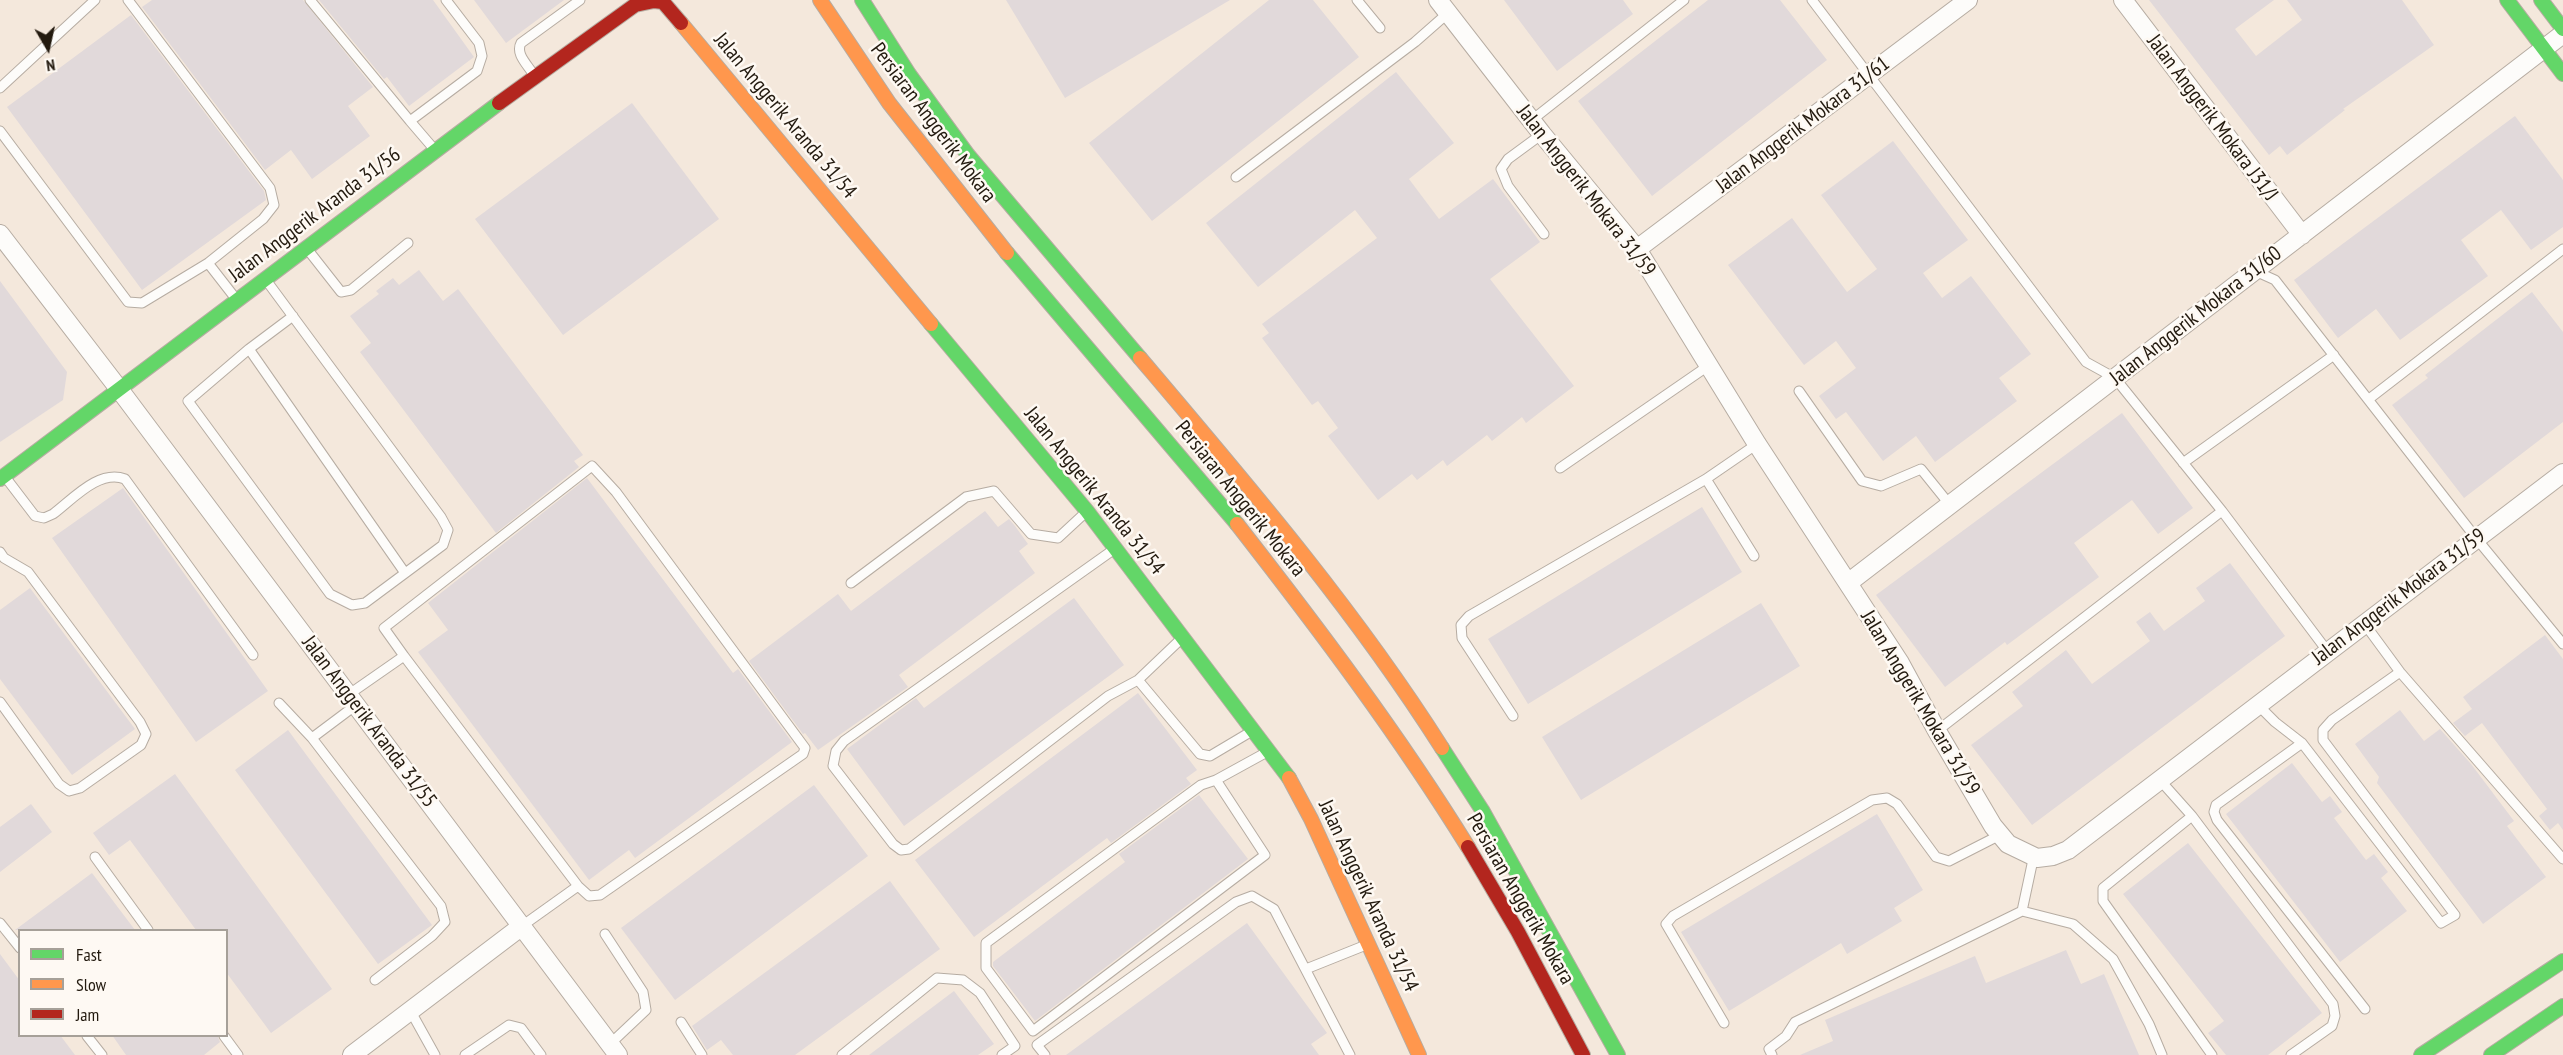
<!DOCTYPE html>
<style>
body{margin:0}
#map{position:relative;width:2563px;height:1055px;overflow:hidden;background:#f4e8dc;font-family:"PT Sans Narrow",sans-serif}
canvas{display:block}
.legend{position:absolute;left:18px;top:929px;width:210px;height:108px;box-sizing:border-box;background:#fef9f3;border:2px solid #a6a098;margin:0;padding:8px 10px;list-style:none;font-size:18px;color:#231a0f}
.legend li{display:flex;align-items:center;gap:12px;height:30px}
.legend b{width:30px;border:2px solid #a6a098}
.north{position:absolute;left:18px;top:18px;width:60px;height:60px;-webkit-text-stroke:4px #fef9f3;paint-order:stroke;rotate:171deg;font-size:16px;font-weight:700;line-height:24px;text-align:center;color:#231a0f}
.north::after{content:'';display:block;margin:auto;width:21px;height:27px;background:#231a0f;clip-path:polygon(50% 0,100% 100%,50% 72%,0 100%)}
</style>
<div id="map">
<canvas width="2563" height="1055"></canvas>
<ul class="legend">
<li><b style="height:8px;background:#63d668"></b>Fast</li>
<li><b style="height:8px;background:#ff974d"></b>Slow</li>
<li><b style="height:8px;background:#b3261e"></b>Jam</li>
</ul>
<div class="north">N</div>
</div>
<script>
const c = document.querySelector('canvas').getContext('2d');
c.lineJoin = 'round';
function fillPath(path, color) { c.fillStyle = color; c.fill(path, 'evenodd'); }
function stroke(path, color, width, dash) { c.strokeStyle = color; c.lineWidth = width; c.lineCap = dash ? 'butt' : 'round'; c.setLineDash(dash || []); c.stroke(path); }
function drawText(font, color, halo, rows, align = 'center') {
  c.font = font + ' "PT Sans Narrow",sans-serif'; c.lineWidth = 5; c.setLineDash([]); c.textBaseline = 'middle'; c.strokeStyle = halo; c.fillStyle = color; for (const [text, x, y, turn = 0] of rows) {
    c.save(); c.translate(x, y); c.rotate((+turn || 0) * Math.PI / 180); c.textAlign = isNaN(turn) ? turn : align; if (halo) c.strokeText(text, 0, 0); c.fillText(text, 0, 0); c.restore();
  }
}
const building = new Path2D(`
 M152,0H303L373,87L348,106L370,136L312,179L291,150L265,170L142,7Z
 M319,0H433L474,57L409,106L387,77L384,79Z
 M474,0H564L506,43Z
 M1006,0H1230L1065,98Z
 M1269,0H1313L1359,57L1152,221L1089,143Z
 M1504,0H1623L1633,14L1557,71Z
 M1708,0H1780L1827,60L1652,196L1578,101Z
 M2149,0H2274L2235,29L2256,56L2302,20L2287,0H2402L2434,45L2343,109L2345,110L2287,155L2280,146L2269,155Z
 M131,15L264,191L266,200L142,290L7,107Z
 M1396,72L1454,143L1409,179L1439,219L1493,179L1540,242L1490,279L1574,386L1526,423L1522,417L1492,441L1487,435L1447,466L1443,460L1417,480L1412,474L1378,500L1328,436L1338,428L1318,401L1312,405L1262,338L1269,333L1262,324L1377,238L1355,210L1258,287L1206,223Z
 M632,103L719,219L563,335L475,219Z
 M2515,116L2563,180V227L2531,250L2501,210L2461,240L2488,276L2400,340L2376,309L2338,338L2294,280Z
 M1893,141L1968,240L1923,273L1942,298L1971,276L2031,354L1999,378L2017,401L1935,462L1916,436L1883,461L1846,412L1836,419L1819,396L1856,368L1836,341L1804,365L1728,265L1792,218L1847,292L1877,269L1821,195Z
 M419,270L443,301L458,289L583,455L574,461L579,467L496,533L360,352L371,343L350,316L379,294L376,291L393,278L399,285Z
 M0,281L67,372L63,400L0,442Z
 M2532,292L2563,332V422L2464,498L2392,405L2428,378L2425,375Z
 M2122,413L2193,508L2158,534L2132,500L2074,543L2099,577L2007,645L2005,642L1945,687L1876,595Z
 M587,478L733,673L738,669L792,742L635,858L629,850L589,880L418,652L448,630L428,603Z
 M123,488L268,691L196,742L52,538Z
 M1702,507L1742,572L1528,704L1488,639Z
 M985,511L998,527L1009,519L1015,526L1028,544L1019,551L1035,573L899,675L908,687L818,750L805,733L803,734L749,661L838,594L851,611Z
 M2230,563L2285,636L2032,825L1971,745L2023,706L2012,692L2066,650L2092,684L2150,641L2136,622L2150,612L2164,631L2205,601L2196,588Z
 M30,588L135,729L72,775L0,679V610Z
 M1074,598L1124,665L904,826L847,749L916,698L924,708Z
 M1761,603L1800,666L1581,800L1542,737Z
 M2545,635L2563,659V830L2558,823L2550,830L2539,816L2547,809L2482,723L2465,736L2453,723L2472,709L2463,697Z
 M1138,693L1197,770L1186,778L1191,784L1111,843L1107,838L974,937L915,860Z
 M2400,710L2424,741L2440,729L2471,764L2514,821L2507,826L2546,877L2483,924L2377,783L2379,777L2355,744Z
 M288,730L432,925L378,964L235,770Z
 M2292,763L2322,802L2330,796L2342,812L2334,818L2366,860L2374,854L2388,872L2381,878L2407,911L2340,962L2226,814Z
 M175,774L332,989L271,1033L226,972V930H196L130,840L109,855L93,833Z
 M814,785L868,856L675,1000L621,928Z
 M1199,795L1248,859L1035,1021L993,966V962L1125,862L1119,854Z
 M31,804L52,832L0,872V827Z
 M1877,814L1923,890L1894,908L1902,921L1847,954L1841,943L1729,1011L1681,932Z
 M2188,843L2322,1013L2268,1055H2226L2208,1033L2224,1021L2123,894Z
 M92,873L135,930H15Z
 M890,881L940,949L795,1055H733L721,1040L707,1050L692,1026Z
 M1247,923L1327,1033L1311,1044L1319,1055H1066Z
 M2066,950L2081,984L2104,974L2139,1055H1800L1833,1041L1825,1020L1975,956L1986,983Z
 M0,954L20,981V1035H60L75,1055H0Z
 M954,991L994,1044L978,1055H869Z
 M112,1035H217L220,1042L204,1055H126Z`);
const lane = new Path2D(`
 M310,0L410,121L477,71L482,56L479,43L446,0
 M1357,0L1380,28
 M1812,0L2086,362L2115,378L2222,511L2328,652
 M533,74C528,65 515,54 521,43L580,0
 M0,88L95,0
 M1532,120L1684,0
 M410,121L434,149
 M0,131L128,302L142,303L208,263L263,219L274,205L270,188L128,0
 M1542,134L1508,159L1501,169L1508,186L1544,234
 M1236,177L1415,42L1448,13
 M308,250L341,292L351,290L408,243
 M208,263L236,299
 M2255,271L2275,280L2476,538L2563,644
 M266,280L441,517L448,530L443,545L365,603L352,605L330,594L188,401L249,349L293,316
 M249,349L405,573
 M1799,391L1862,481L1881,486L1921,469L1950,505
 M2369,399L2563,249
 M2183,463L2334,355
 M1560,468L1708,366
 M6,478L35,516L44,518L53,514C73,499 99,469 125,479L253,655
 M1706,479L1757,444
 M1113,550L844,741L836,751L833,766L893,844L901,850L909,849L1108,696L1138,680
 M0,552L4,558L28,572L140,722L146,734L141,745L80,788L69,791L59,784L0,702
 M851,583L966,497L994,491L1031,534L1058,538L1085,513
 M2364,623L2400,672L2563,859
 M1181,639L1138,680L1200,754L1210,756L1252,731
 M404,656L384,628L592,466L616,492L805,748L803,754L600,895L589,896L578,886
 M348,695L404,656L578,886L522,926
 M279,703L312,738
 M356,705L312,738L441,906L445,922L432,936L375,980
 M2258,705L2275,722L2302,743L2441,923L2455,915L2323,740V730L2332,720L2400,672
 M1513,716L1462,638L1461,625L1469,616L1706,479L1754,556
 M1937,731L2222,511
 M2302,743L2216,805L2214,812L2217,820L2365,1009
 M2159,779L2192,816L2333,1004L2335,1016L2332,1026L2291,1055
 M1216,780L1265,855L1033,1031L986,968V943L1201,785L1216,780L1267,752
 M2192,816L2103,888V901L2212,1055
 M95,857L148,930
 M2022,911L2073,924L2113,959L2149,1024L2162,1055
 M0,923L20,948
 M605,934L643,992L646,1010L610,1044
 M1306,969L1366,945
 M410,1010L435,1055
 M681,1022L702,1055
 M1724,1023L1666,924L1673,916L1872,800L1887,798L1897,804L1936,857L1949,861L2000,835
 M87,1036L102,1055
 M224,1036L238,1055
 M465,1055L509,1025L521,1028L541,1055
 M842,1055L937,978L963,980L980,993L1015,1046L1002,1055
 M1045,1055L1037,1045L1236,902L1252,896L1274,909L1350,1055
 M1772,1055L1769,1049L1786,1036L1795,1022L2022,911L2034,855`);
const street = new Path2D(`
 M1438,0L1542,134L1637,249L1757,444L1900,663L1937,731L1993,826L2008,844L2037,858L2053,856L2068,850L2563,473
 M2123,0L2302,235
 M0,234L119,389L618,1055
 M1637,249L1968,0
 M1848,583L2563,34
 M352,1055L522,926`);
const fast = new Path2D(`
 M862,0L909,74L968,155L1140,358
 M2507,0L2563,74
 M2541,0L2563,29
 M1007,253L1237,524
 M931,324L1087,511L1289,778
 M0,479L499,103
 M1442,748L1482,810L1618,1055
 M2421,1055L2563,961
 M2491,1055L2563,1006`);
const slow = new Path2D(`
 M820,0L889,103L1007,253
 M681,23L931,324
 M1140,358C1246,483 1354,609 1442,748
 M1237,524C1319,629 1398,734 1468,847
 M1289,778L1311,819L1419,1055`);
const jam = new Path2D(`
 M499,103L635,5L654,1L663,2L681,23
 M1468,847L1518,932L1583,1055`);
const streetNames = [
 ["Jalan Anggerik Aranda 31/54",785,116,50],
 ["Jalan Anggerik Mokara J31/J",2212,118,53],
 ["Persiaran Anggerik Mokara",933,123,53],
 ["Jalan Anggerik Mokara 31/61",1803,125,-37],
 ["Jalan Anggerik Mokara 31/59",1586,191,52],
 ["Jalan Anggerik Aranda 31/56",315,215,-37],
 ["Jalan Anggerik Mokara 31/60",2196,316,-38],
 ["Jalan Anggerik Aranda 31/54",1094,491,51],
 ["Persiaran Anggerik Mokara",1240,499,51],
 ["Jalan Anggerik Mokara 31/59",2399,597,-37],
 ["Jalan Anggerik Mokara 31/59",1920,703,59],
 ["Jalan Anggerik Aranda 31/55",369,722,53],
 ["Jalan Anggerik Aranda 31/54",1368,896,65],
 ["Persiaran Anggerik Mokara",1520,899,60]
];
fillPath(building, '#e1d9da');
stroke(lane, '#b6aca2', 11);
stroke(street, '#b6aca2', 20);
stroke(fast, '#b6aca2', 16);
stroke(slow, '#b6aca2', 16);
stroke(jam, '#b6aca2', 16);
stroke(lane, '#fdfcfa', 9);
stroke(street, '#fdfcfa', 18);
stroke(fast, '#63d668', 14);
stroke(slow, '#ff974d', 14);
stroke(jam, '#b3261e', 14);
drawText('21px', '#231a0f', '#fef9f3', streetNames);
</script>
